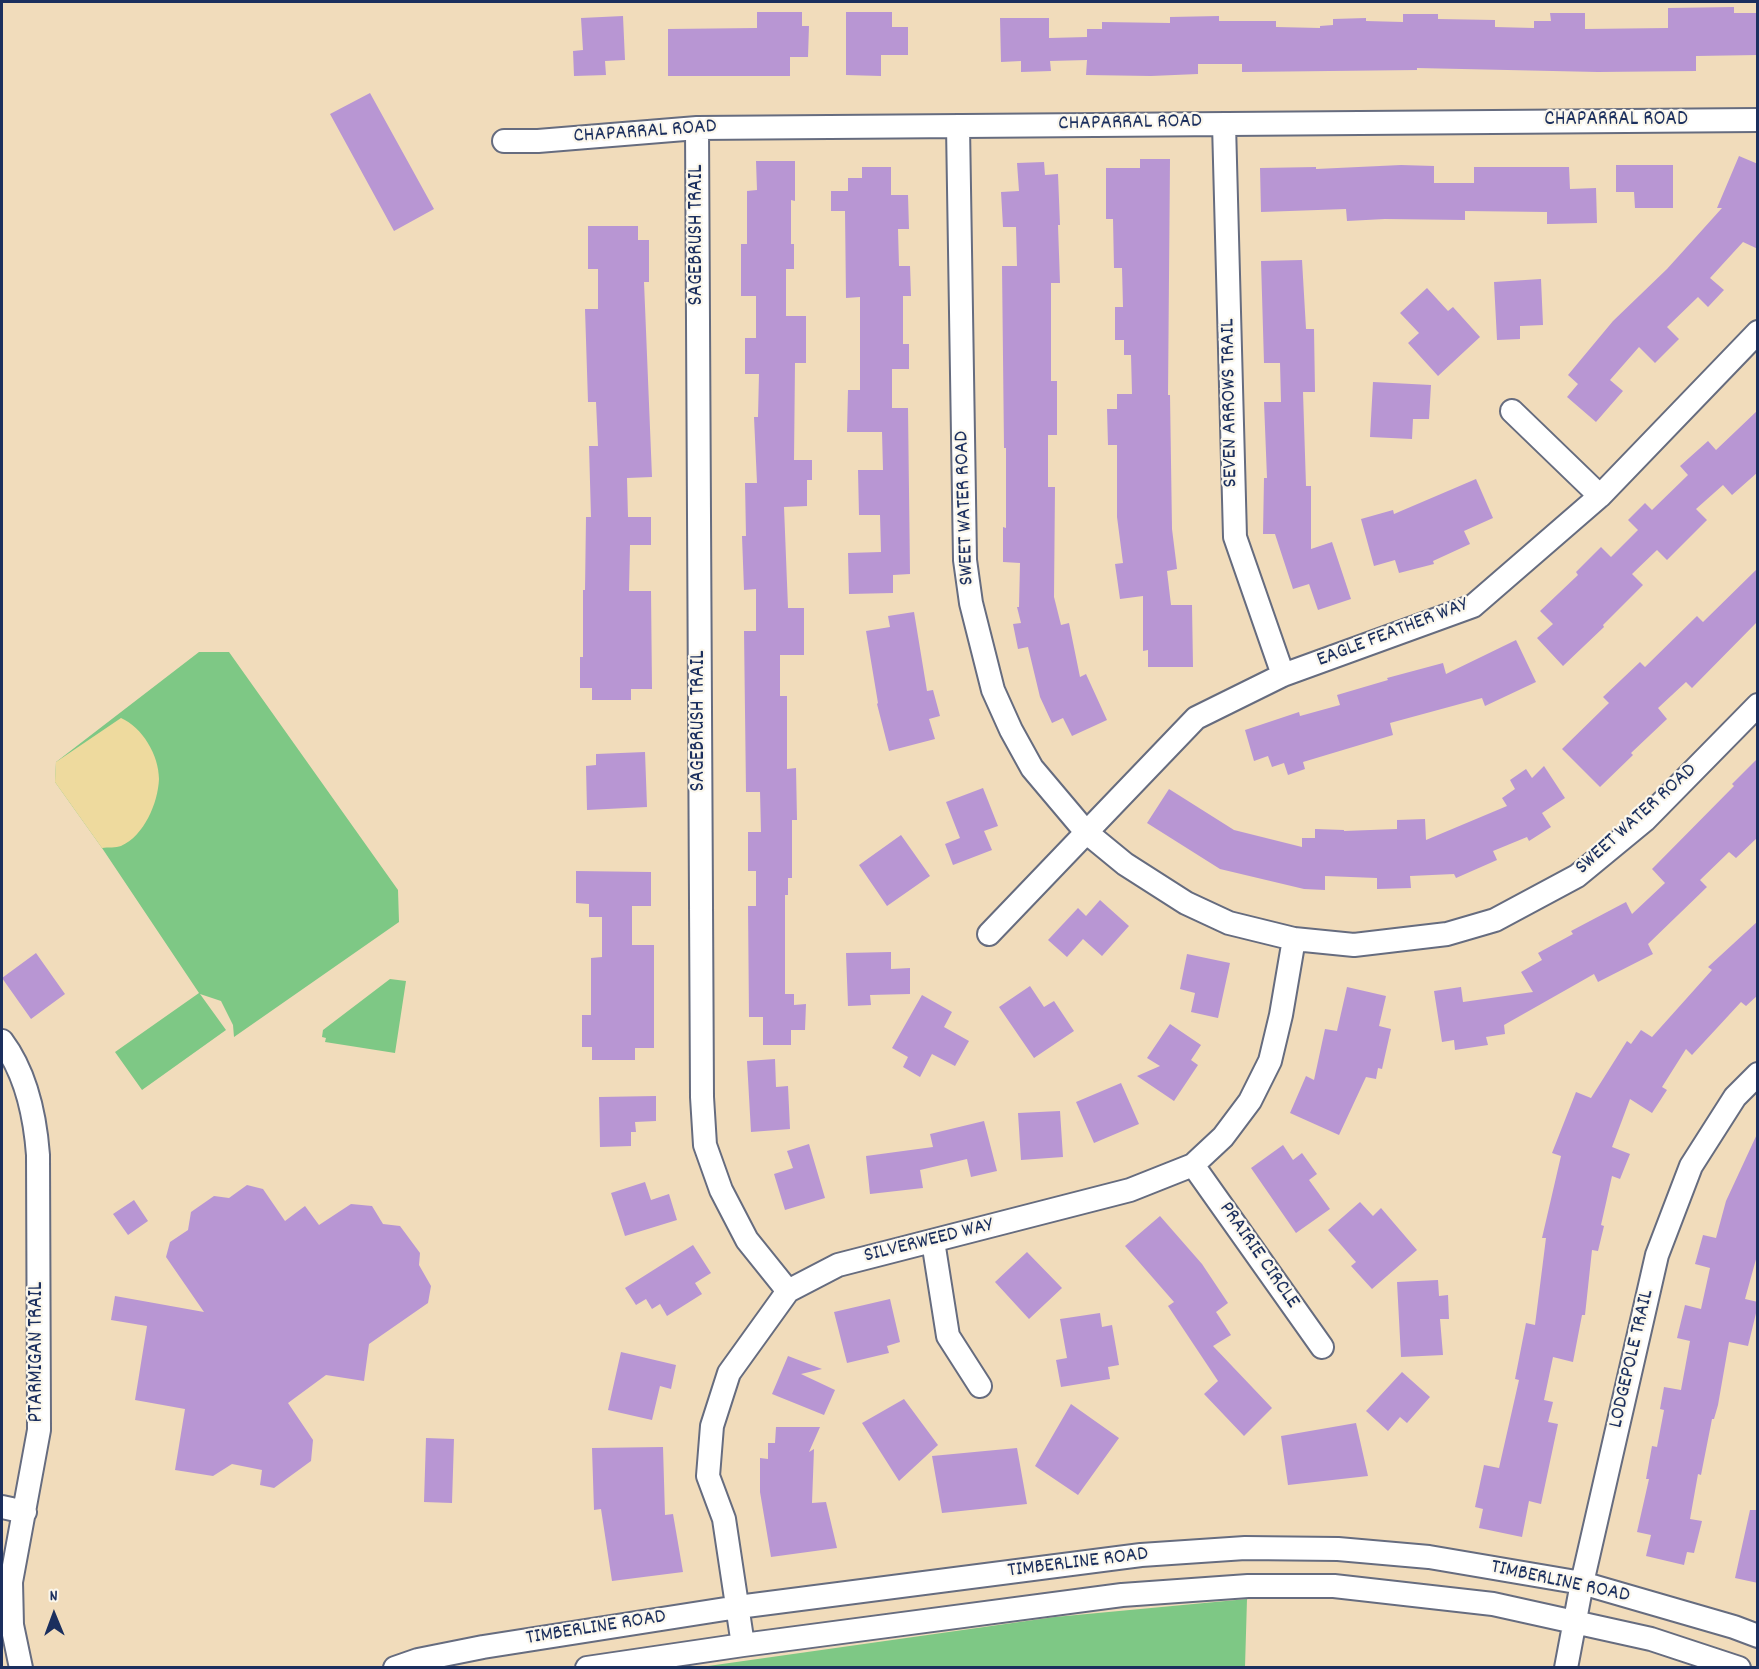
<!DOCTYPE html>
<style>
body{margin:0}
#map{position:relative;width:1759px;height:1669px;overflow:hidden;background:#f1dcbb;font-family:Dekko,sans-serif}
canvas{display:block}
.frame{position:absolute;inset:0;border:3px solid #1b2f5e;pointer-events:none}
.north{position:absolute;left:24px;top:1585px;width:60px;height:60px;-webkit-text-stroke:4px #fbf7ec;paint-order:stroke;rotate:359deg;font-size:16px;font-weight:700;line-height:24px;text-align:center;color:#1b2f5e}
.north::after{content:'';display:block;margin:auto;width:21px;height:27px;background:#1b2f5e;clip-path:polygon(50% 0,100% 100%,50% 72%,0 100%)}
</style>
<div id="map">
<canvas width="1759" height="1669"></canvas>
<div class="frame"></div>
<div class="north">N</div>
</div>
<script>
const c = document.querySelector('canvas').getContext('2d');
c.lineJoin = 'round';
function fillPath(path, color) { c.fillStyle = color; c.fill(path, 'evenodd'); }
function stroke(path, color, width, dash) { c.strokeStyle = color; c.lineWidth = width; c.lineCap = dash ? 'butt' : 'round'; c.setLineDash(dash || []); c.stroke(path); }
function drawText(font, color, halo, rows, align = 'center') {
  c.font = font + ' Dekko,sans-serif'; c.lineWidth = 4.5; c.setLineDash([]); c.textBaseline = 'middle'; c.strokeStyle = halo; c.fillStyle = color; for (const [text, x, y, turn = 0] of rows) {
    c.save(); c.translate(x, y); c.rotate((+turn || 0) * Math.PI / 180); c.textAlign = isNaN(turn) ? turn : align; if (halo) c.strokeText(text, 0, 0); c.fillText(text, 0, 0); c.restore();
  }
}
const green = new Path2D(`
 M199,652H229L398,890L399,922L234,1037L233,1025L221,1001L200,994L226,1030L142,1090L115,1052L199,993L102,848L55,782L56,762Z
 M390,979L406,981L395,1053L325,1042L326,1038L322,1037L323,1030Z
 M1247,1599L1245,1667H701L1055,1617Z`);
const sand = new Path2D(`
 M121,718C142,727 159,755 159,779C158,803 144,836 121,846C116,848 108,847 102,848L55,782L56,762Z`);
const building = new Path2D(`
 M1734,7V13H1758V55L1696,56V71L1598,72L1417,68V70L1242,72V64H1198V74L1151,76L1086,75L1087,60L1050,61L1051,71L1021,72V61L1001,62L1000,18H1049V38L1087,37V29H1102V22L1170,23V17L1219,16V21H1276V27L1320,28V26L1333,25V19L1366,18V21L1403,22V14H1438V19L1495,20V27L1534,28V21H1551L1550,13H1585V29L1668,28V8Z
 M757,12H802V26H809L808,57H790V76H668V29L757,28Z
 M846,12H892V27H908V55H881V76L846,75Z
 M623,16L625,60L605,61L606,75L574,76L573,51L583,50L581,18Z
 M370,93L434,209L394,231L330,114Z
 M1739,156L1758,164V249L1743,242L1710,278L1724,290L1708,307L1698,297L1667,327L1679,339L1655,363L1639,347L1610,380L1623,391L1596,422L1567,397L1578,384L1568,375L1613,321L1667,269L1722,208H1717Z
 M1140,159H1170L1168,395H1170L1172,529L1177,569L1167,571L1171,605H1192L1193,667H1148V650L1143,651V596L1120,599L1115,564L1123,563L1117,517V445H1108L1107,409H1117V394H1132L1131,355H1124V340H1115V307H1123L1122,268H1114L1113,219H1106V168H1140Z
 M756,161H795V201L791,200V244H794V269H786V316H806V363H795L794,460H812V480H807V506L784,507L788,608H804V655H780V696H787V769L796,768L797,820H792V878H788V895H785V994H794V1005L806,1004L805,1030H791V1045H763V1017H749L748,906H756V871H748V832H761L760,792H746L744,631H756V589L744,590L742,536H746L745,483H757L754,417H758L759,374H745V338H756V296H741V244H747V191L757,190Z
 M1044,162L1045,175L1058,174L1060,225H1058L1060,283H1051V381H1057V435H1048V487H1055L1054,597L1061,625L1069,623L1080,677L1086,674L1107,720L1072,736L1063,718L1052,723L1040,697L1028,647L1018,649L1013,624L1021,623L1017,607H1019L1020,563L1003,562V527L1006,528V448H1004L1002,266H1017L1016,227H1003L1001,192L1019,191L1017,163Z
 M1401,165L1434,166V183H1474V167H1569L1570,189L1596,188L1597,223L1547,224V212L1465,211V220L1385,219L1347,221L1346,209L1261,212L1260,168L1316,167V169Z
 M1616,165H1673V208H1635L1634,192H1616Z
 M862,167H891V195H908L909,229H898L899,266H910L911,296H903V344H909V369H892V408H908L910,574L893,575V593L849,594L848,553L881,552L880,515H859L858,470H883L882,432H847L848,390H860V297L846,298L845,211H831V191H848V178H862Z
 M588,226H638V240H649V282H644L652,477L627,478L628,517H651V545H630L629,591H651L652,689H631V700H592V688H580V657H583V590H585L586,517H591L589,446H598L596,402H588L585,309H598V269H588Z
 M1302,260L1306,329H1314L1315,392H1303L1306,486H1311V549L1332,542L1351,599L1318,610L1309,584L1293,589L1275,534H1263L1264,478H1267L1264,402H1281L1280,363H1264L1261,261Z
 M1541,279L1543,325L1520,326V339L1497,340L1494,282Z
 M1427,288L1448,311L1453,307L1480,337L1438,376L1408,343L1419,333L1400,313Z
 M1373,382L1431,385L1429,419H1413L1412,439L1370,437Z
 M1758,410V472L1732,495L1723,485L1696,509L1707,520L1667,560L1657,550L1632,574L1643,585L1603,625L1604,627L1563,666L1537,638L1553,624L1540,611L1578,575L1576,572L1601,547L1611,557L1638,530L1628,520L1645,503L1652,510L1688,475L1680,466L1708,441L1716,450Z
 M1476,479L1493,518L1464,531L1470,544L1433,561L1434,564L1399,573L1395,560L1374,566L1361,519L1393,510L1394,514Z
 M1758,568V621L1692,688L1686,682L1658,708L1667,719L1631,753L1633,755L1600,787L1562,749L1609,703L1603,697L1640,662L1645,667L1697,616L1703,622Z
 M914,612L927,691L933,690L940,716L929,719L935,739L889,751L877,704L878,703L866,631L890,627L888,616Z
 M1516,640L1536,682L1485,706L1482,698L1390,723L1393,735L1303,762L1305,769L1288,775L1284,763L1272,767L1268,756L1254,761L1245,730L1299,712L1300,716L1340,705L1337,695L1388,680L1387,678L1443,663L1446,674Z
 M645,752L647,807L587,810L586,766L596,765V754Z
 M1758,758V837L1736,858L1729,852L1700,880L1707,887L1648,944L1653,954L1598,982L1594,974L1504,1025L1505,1034L1486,1037L1488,1045L1455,1050L1454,1040L1442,1042L1434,991L1461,987L1463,1002L1533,992L1521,972L1542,960L1538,953L1573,934L1571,931L1626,902L1632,914L1665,883L1652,869L1734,786L1732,784Z
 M1544,766L1565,798L1542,813L1551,827L1529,841L1527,837L1493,851L1497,860L1456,878L1454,874L1410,876L1411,888L1377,889V878L1325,876V890L1304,889L1220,869L1147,823L1169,789L1234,830L1302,847V838H1315V829L1344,830V831L1397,829V820L1425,819L1426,840L1507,806L1502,798L1515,789L1510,780L1526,769L1532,778Z
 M983,788L998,826L984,831L992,850L953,865L945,844L960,838L946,802Z
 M901,835L930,876L887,906L859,865Z
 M576,871L651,872V906H632V945H654V1048H635V1060H592V1047H582V1015H591V958L602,957V917H589V904L576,903Z
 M1100,900L1129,926L1102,956L1083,939L1067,957L1048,940L1078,908L1086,916Z
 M1758,921V995L1746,1006L1741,1002L1692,1055L1686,1049L1662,1087L1667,1090L1652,1113L1630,1099L1612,1147L1630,1154L1620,1179L1612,1176L1601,1225L1604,1226L1598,1251L1592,1250L1585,1315H1582L1573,1362L1553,1357L1544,1400L1553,1402L1548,1422L1558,1424L1541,1504L1529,1501L1522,1537L1479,1528L1483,1509L1475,1507L1484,1465L1499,1468L1519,1380L1515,1379L1526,1323L1535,1325L1546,1238H1542L1561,1156L1552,1153L1576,1092L1591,1098L1627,1041L1631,1044L1641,1030L1652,1037L1712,970L1708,967Z
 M891,952V969L910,968V994L870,995L871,1005L848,1006L846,953Z
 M36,953L65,994L31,1019L2,978Z
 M1187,954L1230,963L1218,1018L1191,1012L1195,993L1180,989Z
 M1030,986L1044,1007L1054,1001L1074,1031L1034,1058L999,1007Z
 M1347,987L1386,996L1379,1026L1391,1029L1382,1069L1378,1068L1376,1079L1366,1077L1339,1135L1290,1113L1306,1076L1314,1080L1325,1029L1337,1031Z
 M922,995L952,1012L944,1027L969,1041L955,1066L932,1054L920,1077L903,1067L908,1057L892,1048Z
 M1170,1024L1201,1045L1191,1060L1198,1065L1174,1101L1137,1076L1160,1066L1147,1058Z
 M775,1059L776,1087L788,1086L790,1129L751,1132L747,1061Z
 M1121,1083L1139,1124L1094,1143L1076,1102Z
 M656,1096V1121L635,1122L636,1132H631V1146L600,1147L599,1097Z
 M1060,1111L1063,1157L1021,1160L1018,1113Z
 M984,1121L997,1171L971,1177L967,1159L920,1170L923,1188L870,1194L866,1156L933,1147L930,1134Z
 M1758,1132V1252L1745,1299L1758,1302V1305L1748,1346L1729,1342L1718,1405L1714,1419H1712L1701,1475L1698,1474L1690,1519L1702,1521L1694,1553L1687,1552L1684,1565L1646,1556L1651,1535L1637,1532L1649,1479H1646L1652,1446L1657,1447L1664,1410L1660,1409L1664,1387L1681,1390L1690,1341L1677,1338L1685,1305L1701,1309L1710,1268L1695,1264L1703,1235L1716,1238L1726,1201Z
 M809,1144L825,1198L785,1210L774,1174L793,1168L787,1151Z
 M1283,1145L1293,1160L1302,1153L1317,1174L1309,1180L1330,1209L1296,1233L1251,1168Z
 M645,1182L651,1200L669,1194L677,1220L625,1236L611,1193Z
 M247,1185L263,1189L285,1221L305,1206L319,1225L351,1204L372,1206L383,1224L400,1226L420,1253L419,1265L431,1286L428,1303L369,1344L364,1381L326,1375L288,1403L313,1440L311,1461L274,1488L260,1485L262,1470L232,1464L213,1476L175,1470L185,1409L135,1400L147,1326L111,1320L115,1296L204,1312L166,1257L170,1242L188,1230L191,1212L214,1196L229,1198Z
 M134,1200L148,1221L128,1235L113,1214Z
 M1360,1202L1373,1216L1381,1208L1417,1250L1372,1289L1351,1266L1356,1262L1328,1230Z
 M1160,1216L1202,1264L1228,1303L1216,1312L1231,1335L1213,1346L1272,1408L1244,1436L1204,1394L1218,1381L1168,1306L1174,1302L1125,1246Z
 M693,1245L711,1273L695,1283L702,1294L667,1316L660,1304L652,1309L646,1299L636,1305L625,1288Z
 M1027,1252L1062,1288L1029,1319L995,1282Z
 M1438,1280L1439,1296L1448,1295L1449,1319H1440L1443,1355L1401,1357L1397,1282Z
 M890,1299L900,1342L887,1346L889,1353L847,1363L834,1312Z
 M1100,1313L1102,1327L1112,1325L1119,1365L1108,1367L1110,1379L1061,1387L1056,1360L1067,1358L1060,1319Z
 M621,1352L676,1365L671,1389L660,1386L652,1420L608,1410Z
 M788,1356L822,1369L801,1374L835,1390L824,1415L772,1394Z
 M1402,1372L1430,1397L1407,1423L1400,1417L1388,1431L1366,1411Z
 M904,1399L938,1445L899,1481L862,1423Z
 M1071,1404L1119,1438L1078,1495L1035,1466Z
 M1356,1423L1368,1476L1288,1485L1281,1436Z
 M776,1427H820L809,1452L814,1449L812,1503L826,1502L837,1548L771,1557L760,1492V1458L768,1459V1443H775Z
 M426,1438L454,1439L452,1503L424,1502Z
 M663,1447L665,1515L673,1514L683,1572L612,1581L601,1509L594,1510L592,1448Z
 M1017,1448L1027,1504L942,1513L932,1456Z
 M1750,1510H1758V1583L1735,1578Z`);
const minor = new Path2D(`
 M1224,124L1235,537L1283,675
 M958,126L965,560L971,603L993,690L1011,730L1032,768L1086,832L1125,864L1186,903L1229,923L1294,939L1354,945L1447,934L1495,920L1577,876L1645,820L1758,705
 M697,128L702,1097L705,1145L721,1190L747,1240L788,1291
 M504,141H538L697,128L1758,120
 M1512,411L1600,496
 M989,934L1196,718L1283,675L1473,606L1600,496L1758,332
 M2,1041C26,1073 35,1115 38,1155L39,1430L11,1582L12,1625L21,1668
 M1193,1165L1322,1347
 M933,1241L948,1336L980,1386
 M2,1507L25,1512
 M743,1645L724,1519L708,1476L712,1426L729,1373L788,1291L838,1265L1130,1190L1193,1165L1223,1137L1250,1101L1270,1061L1281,1015L1294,939
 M395,1668L418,1660L483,1647L738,1607L1141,1555L1245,1548L1338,1549L1429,1557L1582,1583L1734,1627L1758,1636
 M587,1668L743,1645L1122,1595L1248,1586H1334L1493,1604L1651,1639L1739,1668
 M1566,1668L1582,1583L1657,1255L1691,1166L1735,1097L1758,1074`);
const streetNames = [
 ["CHAPARRAL ROAD",1616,121],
 ["CHAPARRAL ROAD",1130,124,-1],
 ["CHAPARRAL ROAD",645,133,-4],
 ["SAGEBRUSH TRAIL",698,235,-90],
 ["SEVEN ARROWS TRAIL",1231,403,-91],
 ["SWEET WATER ROAD",966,508,-92],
 ["EAGLE FEATHER WAY",1393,634,-21],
 ["SAGEBRUSH TRAIL",700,721,-90],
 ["SWEET WATER ROAD",1637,820,-42],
 ["SILVERWEED WAY",929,1242,-14],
 ["PRAIRIE CIRCLE",1258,1256,55],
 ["PTARMIGAN TRAIL",38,1352,-90],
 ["LODGEPOLE TRAIL",1633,1359,-77],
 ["TIMBERLINE ROAD",1078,1564,-7],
 ["TIMBERLINE ROAD",1560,1583,12],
 ["TIMBERLINE ROAD",596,1629,-9]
];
fillPath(green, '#7ec885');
fillPath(sand, '#eeda9e');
fillPath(building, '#b896d3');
stroke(minor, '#666c7f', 26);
stroke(minor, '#fff', 22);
drawText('21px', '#1b2f5e', '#fbf7ec', streetNames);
</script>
